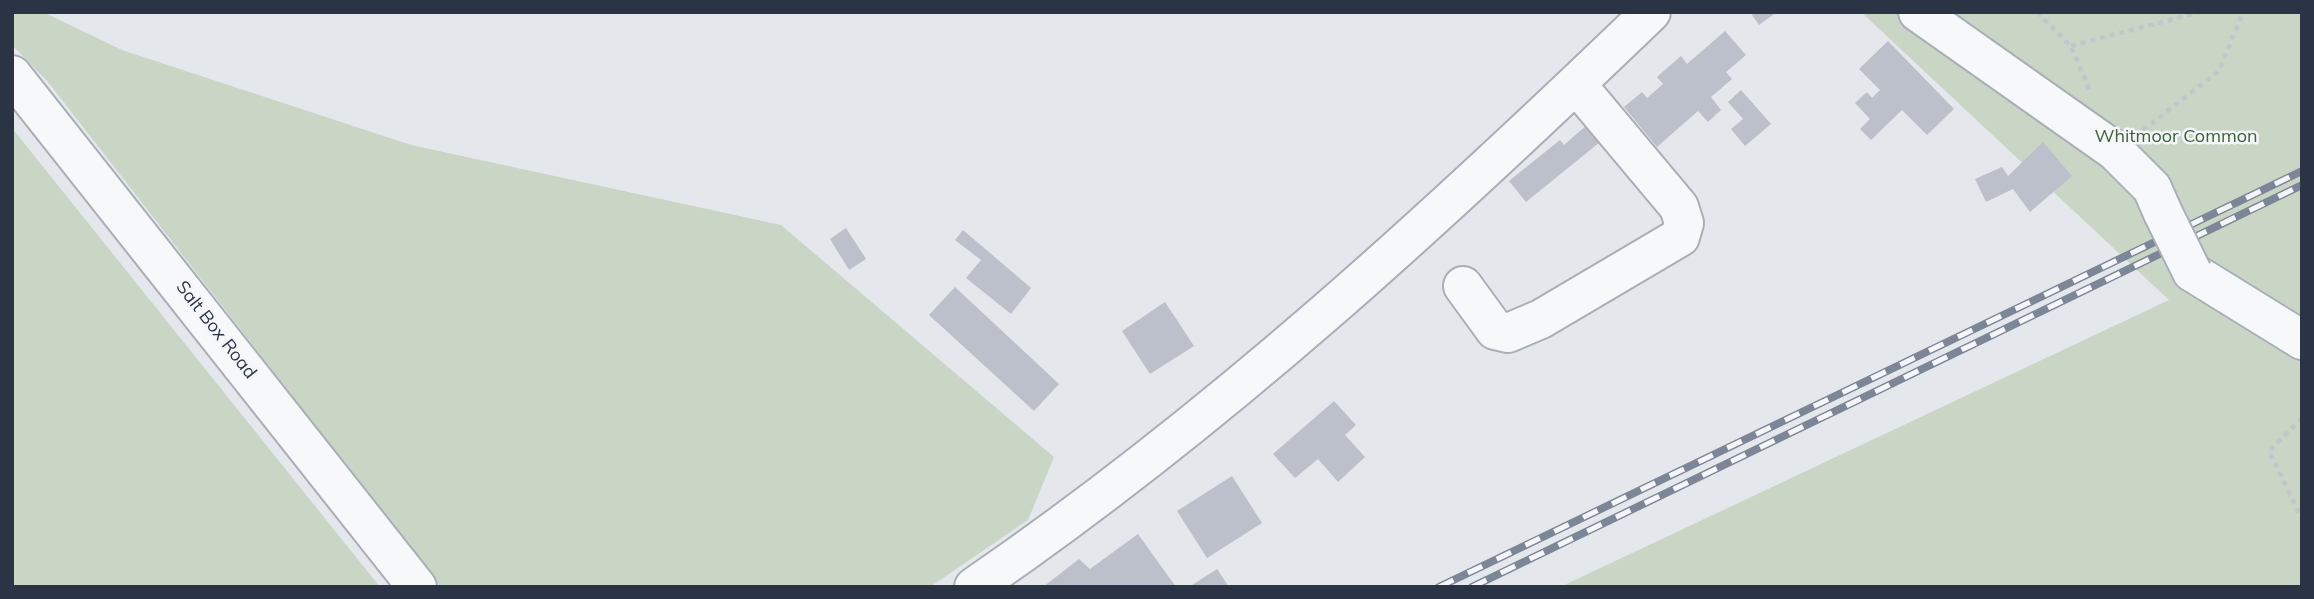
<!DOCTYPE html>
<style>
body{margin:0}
#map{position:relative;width:2314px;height:599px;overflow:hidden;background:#e4e7ec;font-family:Mulish,sans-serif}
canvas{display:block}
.frame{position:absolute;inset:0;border:14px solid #2b3445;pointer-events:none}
</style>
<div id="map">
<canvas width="2314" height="599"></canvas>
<div class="frame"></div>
</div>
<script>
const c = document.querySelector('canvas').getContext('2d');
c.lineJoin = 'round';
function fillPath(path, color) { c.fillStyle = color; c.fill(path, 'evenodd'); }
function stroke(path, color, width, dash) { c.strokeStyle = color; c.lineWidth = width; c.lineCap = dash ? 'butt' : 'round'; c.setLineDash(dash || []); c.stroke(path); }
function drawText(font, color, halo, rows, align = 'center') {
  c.font = font + ' Mulish,sans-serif'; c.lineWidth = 5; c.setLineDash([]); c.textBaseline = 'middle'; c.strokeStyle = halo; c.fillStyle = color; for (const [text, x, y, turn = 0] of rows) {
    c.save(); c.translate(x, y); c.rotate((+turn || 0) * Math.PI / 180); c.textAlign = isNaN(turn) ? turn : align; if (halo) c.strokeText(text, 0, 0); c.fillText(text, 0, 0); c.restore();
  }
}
const green = new Path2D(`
 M12,12H43L122,50L411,145L781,225L1054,457L1028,520L930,587H441L48,82L12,45Z
 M1861,12H2302V587H1560L2169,300Z
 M12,128L380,587H12Z`);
const building = new Path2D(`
 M1750,12H1777L1759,25Z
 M1725,31L1746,55L1726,72L1732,79L1711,97L1721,110L1708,122L1698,111L1657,147L1624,107L1642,92L1647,98L1663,84L1657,77L1681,56L1687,64Z
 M1888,41L1954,109L1927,135L1902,110L1871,140L1860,129L1870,119L1855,103L1867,92L1872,98L1880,90L1859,69Z
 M1741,90L1771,124L1745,146L1731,129L1743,119L1728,102Z
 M1587,125L1600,142L1526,202L1509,181L1560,140L1564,145Z
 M2043,142L2072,176L2030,212L2013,189L1986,202L1975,179L2002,167L2008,176Z
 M846,228L866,259L849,270L830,239Z
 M963,230L1031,288L1011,314L966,278L981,260L955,240Z
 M955,287L1059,384L1034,411L929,315Z
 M1165,302L1194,346L1150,374L1122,331Z
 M1334,401L1356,425L1345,435L1365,457L1338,482L1318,459L1295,478L1273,454Z
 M1232,476L1262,523L1207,558L1177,511Z
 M1138,534L1176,587H1043L1079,559L1090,569Z
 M1217,569L1229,587H1189Z`);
const path = new Path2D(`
 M2037,12L2071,46L2089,89
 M2071,46L2200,12
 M2143,130L2219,71L2243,12
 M2302,418L2269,451L2302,519`);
const minor = new Path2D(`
 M1918,12L2115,151L2152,188L2163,213
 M12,75L417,587
 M2192,272L2302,340
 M1463,286L1495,330L1508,333L1541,319L1680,237L1684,223L1679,207L1576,84
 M974,587C1219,419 1438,217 1651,12`);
const rail = new Path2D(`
 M1439,587L2302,171
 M1472,587L2302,185`);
const minorBridge = new Path2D(`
 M2163,213L2192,272`);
const parkNames = [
 ["Whitmoor Common",2176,137]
];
const streetNames = [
 ["Salt Box Road",216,330,52]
];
fillPath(green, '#c9d6c5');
fillPath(building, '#bbc0ca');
stroke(minor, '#a9aeb7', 42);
stroke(path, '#c2c5cb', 4.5, [5, 5]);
stroke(minor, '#f7f8fa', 38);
stroke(rail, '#7d8696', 8);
stroke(rail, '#f4f6f9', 5, [16]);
stroke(minorBridge, '#a9aeb7', 42, []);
stroke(minorBridge, '#f7f8fa', 38);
drawText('18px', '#3f6138', '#f4f6f9', parkNames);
drawText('18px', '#2b3445', '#f4f6f9', streetNames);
</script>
